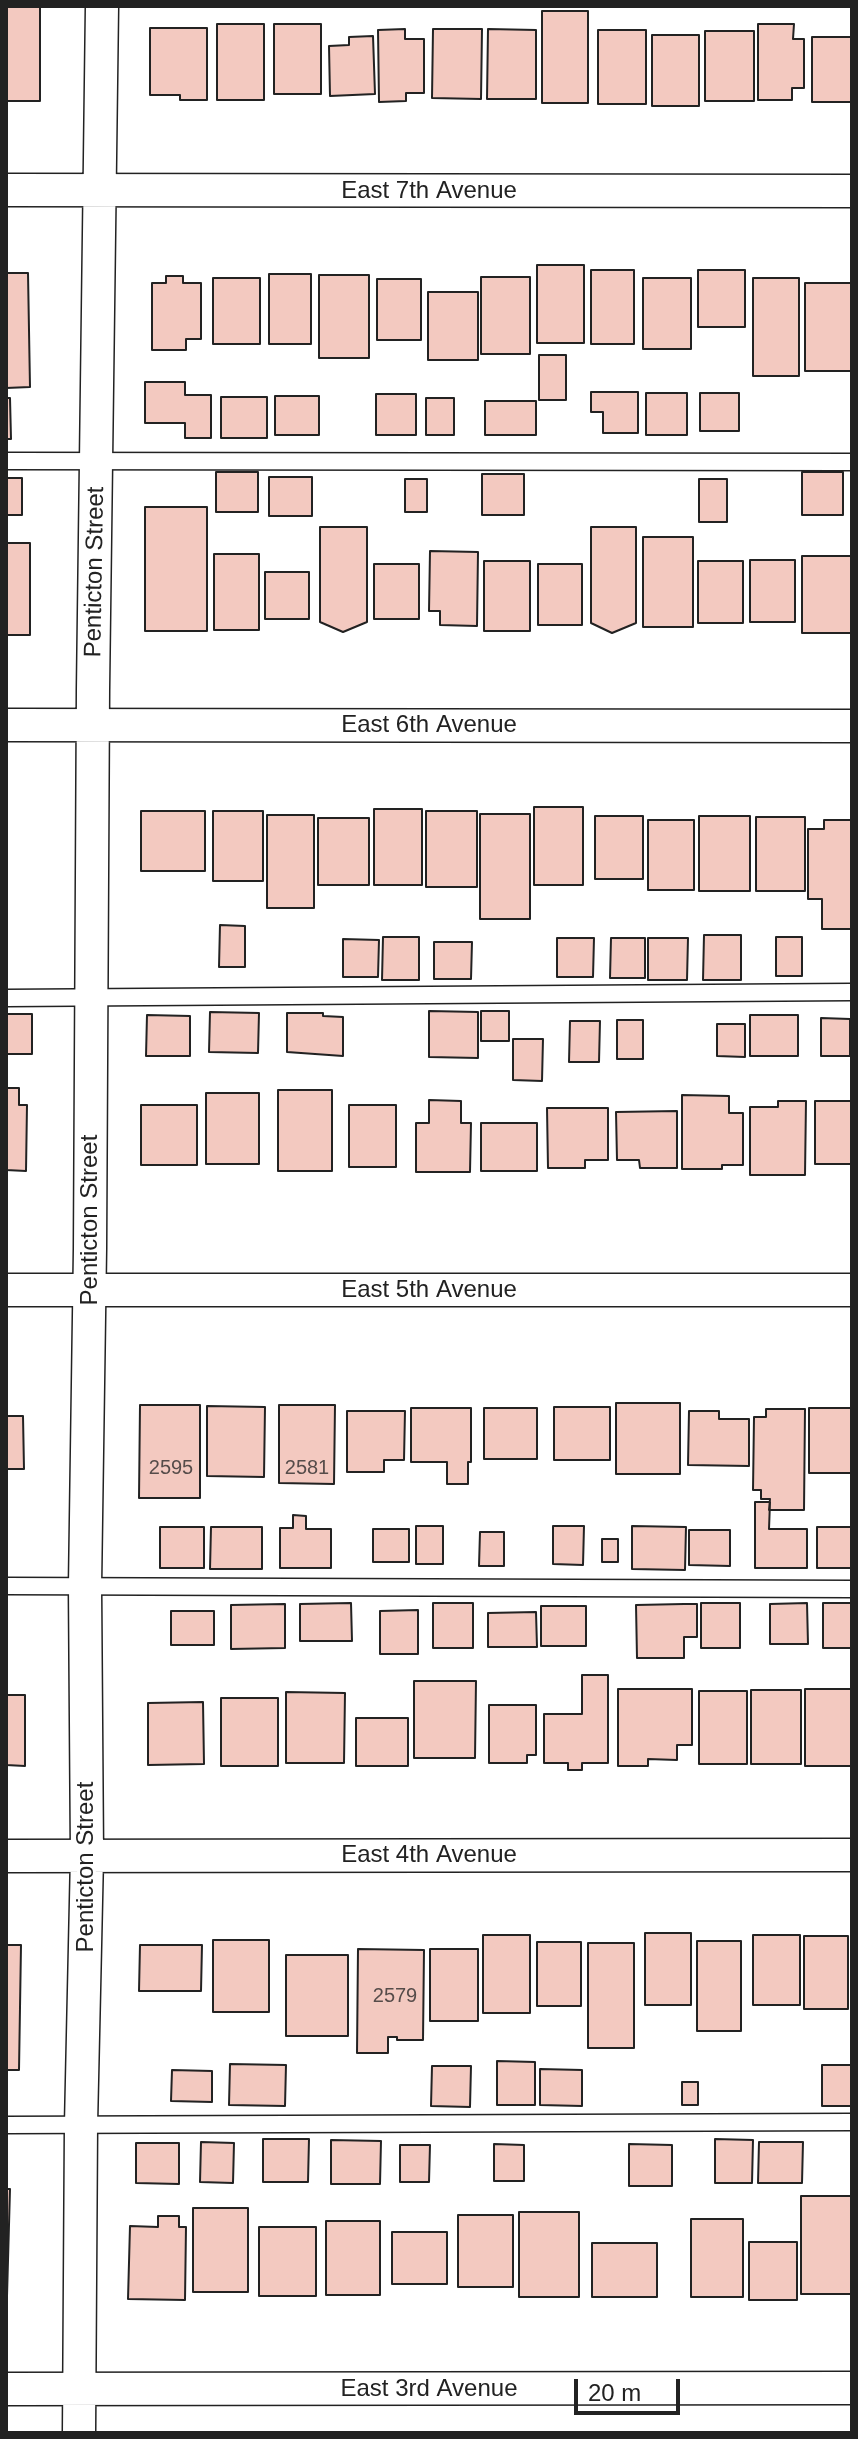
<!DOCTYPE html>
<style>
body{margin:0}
#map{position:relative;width:858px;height:2439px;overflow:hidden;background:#fff;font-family:Helvetica,sans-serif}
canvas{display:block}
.frame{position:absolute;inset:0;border:8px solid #222;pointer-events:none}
.scale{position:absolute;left:574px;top:2379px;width:106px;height:36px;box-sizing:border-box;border:4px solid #222;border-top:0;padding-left:10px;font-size:24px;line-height:28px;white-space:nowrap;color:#222;-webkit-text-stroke:6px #fff;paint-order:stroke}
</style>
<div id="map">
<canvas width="858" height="2439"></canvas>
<div class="frame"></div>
<div class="scale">20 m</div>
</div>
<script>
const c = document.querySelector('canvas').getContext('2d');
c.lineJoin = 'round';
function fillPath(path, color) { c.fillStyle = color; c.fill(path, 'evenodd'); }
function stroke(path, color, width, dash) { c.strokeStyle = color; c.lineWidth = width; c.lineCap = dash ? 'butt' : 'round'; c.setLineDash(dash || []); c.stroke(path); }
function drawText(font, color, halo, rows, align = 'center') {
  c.font = font + ' Helvetica,sans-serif'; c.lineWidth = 6; c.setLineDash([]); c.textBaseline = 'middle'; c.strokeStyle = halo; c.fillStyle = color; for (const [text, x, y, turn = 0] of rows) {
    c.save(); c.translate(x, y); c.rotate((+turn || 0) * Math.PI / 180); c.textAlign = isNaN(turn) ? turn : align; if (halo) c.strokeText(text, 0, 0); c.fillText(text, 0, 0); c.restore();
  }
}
const building = new Path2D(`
 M6,6H40V101H6Z
 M542,11H588V103H542Z
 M217,24H264V100H217Z
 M274,24H321V94H274Z
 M758,24H794L793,39H804V88H792V100H758Z
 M150,28H207V100H180V95H150Z
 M405,29V39H424V93H406V101L379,102L378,30Z
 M433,29H482L481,99L432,98Z
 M488,29L536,30V99H487Z
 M598,30H646V104H598Z
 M705,31H754V101H705Z
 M652,35H699V106H652Z
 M373,36L375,94L330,96L329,46L349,45V37Z
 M812,37H852V102H812Z
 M537,265H584V343H537Z
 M591,270H634V344H591Z
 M698,270H745V327H698Z
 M6,273H28L30,387L6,388Z
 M269,274H311V344H269Z
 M319,275H369V358H319Z
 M166,276H183V283H201V339H186V350H152V283H166Z
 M481,277H530V354H481Z
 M213,278H260V344H213Z
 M643,278H691V349H643Z
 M753,278H799V376H753Z
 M377,279H421V340H377Z
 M805,283H852V371H805Z
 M428,292H478V360H428Z
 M539,355H566V400H539Z
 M145,382H185V395H211V438H185V423H145Z
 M591,392H638V433H603V412H591Z
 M646,393H687V435H646Z
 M700,393H739V431H700Z
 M376,394H416V435H376Z
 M275,396H319V435H275Z
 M221,397H267V438H221Z
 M6,398H10L11,439H6Z
 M426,398H454V435H426Z
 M485,401H536V435H485Z
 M216,472H258V512H216Z
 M802,472H843V515H802Z
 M482,474H524V515H482Z
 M269,477H312V516H269Z
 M6,478H22V515H6Z
 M405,479H427V512H405Z
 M699,479H727V522H699Z
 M145,507H207V631H145Z
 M320,527H367V622L343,632L320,622Z
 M591,527H636V623L612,633L591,623Z
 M643,537H693V627H643Z
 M6,543H30V635H6Z
 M430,551L478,552L477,626L440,625V611H429Z
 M214,554H259V630H214Z
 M802,556H852V633H802Z
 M750,560H795V622H750Z
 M484,561H530V631H484Z
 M698,561H743V623H698Z
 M374,564H419V619H374Z
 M538,564H582V625H538Z
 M265,572H309V619H265Z
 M534,807H583V885H534Z
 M374,809H422V885H374Z
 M141,811H205V871H141Z
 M213,811H263V881H213Z
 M426,811H477V887H426Z
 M480,814H530V919H480Z
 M267,815H314V908H267Z
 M595,816H643V879H595Z
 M699,816H750V891H699Z
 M756,817H805V891H756Z
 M318,818H369V885H318Z
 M648,820H694V890H648Z
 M824,820H852V929H822V899H808V829H824Z
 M220,925L245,926V967H219Z
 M704,935H741V980H703Z
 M383,937H419V980H382Z
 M776,937H802V976H776Z
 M557,938H594L593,977H557Z
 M611,938H645V978H610Z
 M648,938H688L687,980H648Z
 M343,939L379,940L378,977H343Z
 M434,942H472L471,979H434Z
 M429,1011L478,1012V1058L429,1057Z
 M481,1011H509V1041H481Z
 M210,1012L259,1013L258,1053L209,1052Z
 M287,1013H323V1016L343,1017V1056L287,1052Z
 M6,1014H32V1054H6Z
 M147,1015L190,1016V1056H146Z
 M750,1015H798V1056H750Z
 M821,1018L850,1019V1056H821Z
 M617,1020H643V1059H617Z
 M570,1021H600L599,1062H569Z
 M717,1024H745V1057L717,1056Z
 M513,1039H543L542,1081L513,1080Z
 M6,1088H19V1105H27L26,1171L6,1170Z
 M278,1090H332V1171H278Z
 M206,1093H259V1164H206Z
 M682,1095L729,1096V1113H743V1165H722V1169H682Z
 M429,1100L461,1101V1123H471L470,1172H416V1123H429Z
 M778,1101H806L805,1175H750V1107H778Z
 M815,1101H852V1164H815Z
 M141,1105H197V1165H141Z
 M349,1105H396V1167H349Z
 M547,1108H608V1160H585V1168H548Z
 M677,1111V1168H640L639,1160H617L616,1112Z
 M481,1123H537V1171H481Z
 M616,1403H680V1474H616Z
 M140,1405H200V1498H139Z
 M279,1405H335L334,1484L279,1483Z
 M207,1406L265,1407L264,1477L207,1476Z
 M554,1407H610V1460H554Z
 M411,1408H471V1462H468V1484H447V1462H411Z
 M484,1408H537V1459H484Z
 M809,1408H852V1473H809Z
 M6,1409V1416H23L24,1469H6Z
 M766,1409H805L804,1510H769L770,1499H761V1490H753L754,1417H766Z
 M347,1411H405L404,1460H384V1472H347Z
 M689,1411H719V1419H749V1466L688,1465Z
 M755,1502H770L769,1529H807V1568H755Z
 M293,1515L306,1516V1529H331V1568H280V1528H293Z
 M416,1526H443V1564H416Z
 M553,1526H584L583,1565L553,1564Z
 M632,1526L686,1527L685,1570L632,1569Z
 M160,1527H204V1568H160Z
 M211,1527H262V1569H210Z
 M817,1527H852V1568H817Z
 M373,1529H409V1562H373Z
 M689,1530H730V1566L689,1565Z
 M480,1532H504V1566H479Z
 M602,1539H618V1562H602Z
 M351,1603L352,1641H300V1604Z
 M433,1603H473V1648H433Z
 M701,1603H740V1648H701Z
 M807,1603L808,1644H770V1604Z
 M823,1603H852V1648H823Z
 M285,1604V1648L231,1649V1605Z
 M684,1604H697V1637H684V1658H637L636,1605Z
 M541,1606H586V1646H541Z
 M418,1610V1654H380V1611Z
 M171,1611H214V1645H171Z
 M536,1612L537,1647H488V1613Z
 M582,1675H608V1763H582V1770H568V1763H544V1714H582Z
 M414,1681H476L475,1758H414Z
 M618,1689H692V1745H677V1760L648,1759V1766H618Z
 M805,1689H852V1766H805Z
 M751,1690H801V1764H751Z
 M699,1691H747V1764H699Z
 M286,1692L345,1693L344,1763H286Z
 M6,1695H25V1766L6,1765Z
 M221,1698H278V1766H221Z
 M203,1702L204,1764L148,1765V1703Z
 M489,1705H536V1755H527V1763H489Z
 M356,1718H408V1766H356Z
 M645,1933H691V2005H645Z
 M483,1935H530V2013H483Z
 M753,1935H800V2005H753Z
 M804,1936H848V2009H804Z
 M213,1940H269V2012H213Z
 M697,1941H741V2031H697Z
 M537,1942H581V2006H537Z
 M588,1943H634V2048H588Z
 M6,1945H21L19,2070H6Z
 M140,1945H202L201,1991H139Z
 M358,1949L424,1950L423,2040H397V2037H388V2053H357Z
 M430,1949H478V2021H430Z
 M286,1955H348V2036H286Z
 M497,2061L535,2062V2105H497Z
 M230,2064L286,2065L285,2106L229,2105Z
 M822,2065H852V2106H822Z
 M432,2066H471L470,2107L431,2106Z
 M540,2069L582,2070V2106L540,2105Z
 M172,2070L212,2071V2102L171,2101Z
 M682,2082H698V2105H682Z
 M263,2139H309L308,2182H263Z
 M715,2139L753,2140L752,2183H715Z
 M331,2140L381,2141L380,2184H331Z
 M201,2142L234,2143L233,2183L200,2182Z
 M759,2142H803L802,2183H758Z
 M136,2143H179V2184L136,2183Z
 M494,2144L524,2145V2181H494Z
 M629,2144L672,2145V2186H629Z
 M400,2145H430L429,2182H400Z
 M6,2189H10L7,2296H6Z
 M801,2196H852V2294H801Z
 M193,2208H248V2292H193Z
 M519,2212H579V2297H519Z
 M458,2215H513V2287H458Z
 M158,2216H179V2227H186L185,2300L128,2299L130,2226L158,2227Z
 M691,2219H743V2297H691Z
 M326,2221H380V2295H326Z
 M259,2227H316V2296H259Z
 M392,2232H447V2284H392Z
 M749,2242H797V2300H749Z
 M592,2243H657V2297H592Z`);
const lane = new Path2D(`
 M6,461L852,462
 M6,998L852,992
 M6,1586L852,1589
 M6,2125L852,2122`);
const street = new Path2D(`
 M6,190L852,191
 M6,725L852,726
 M6,1290H852
 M6,1856L852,1855
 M6,2389L852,2388
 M79,2433L81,2125L87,1856L85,1586L90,1249L93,689L102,6`);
const numberNames = [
 ["2595",171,1468],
 ["2581",307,1468],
 ["2579",395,1996]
];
const streetNames = [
 ["East 7th Avenue",429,191],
 ["Penticton Street",95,572,-89],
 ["East 6th Avenue",429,725],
 ["Penticton Street",90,1220,-90],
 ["East 5th Avenue",429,1290],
 ["East 4th Avenue",429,1855],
 ["Penticton Street",86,1867,-90],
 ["East 3rd Avenue",429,2389]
];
fillPath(building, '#f3c9c0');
stroke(building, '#222', 2);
stroke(lane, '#222', 19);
stroke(street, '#222', 35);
stroke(lane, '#fff', 16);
stroke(street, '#fff', 32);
drawText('20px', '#564c4a', null, numberNames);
drawText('24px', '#222', '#fff', streetNames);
</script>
